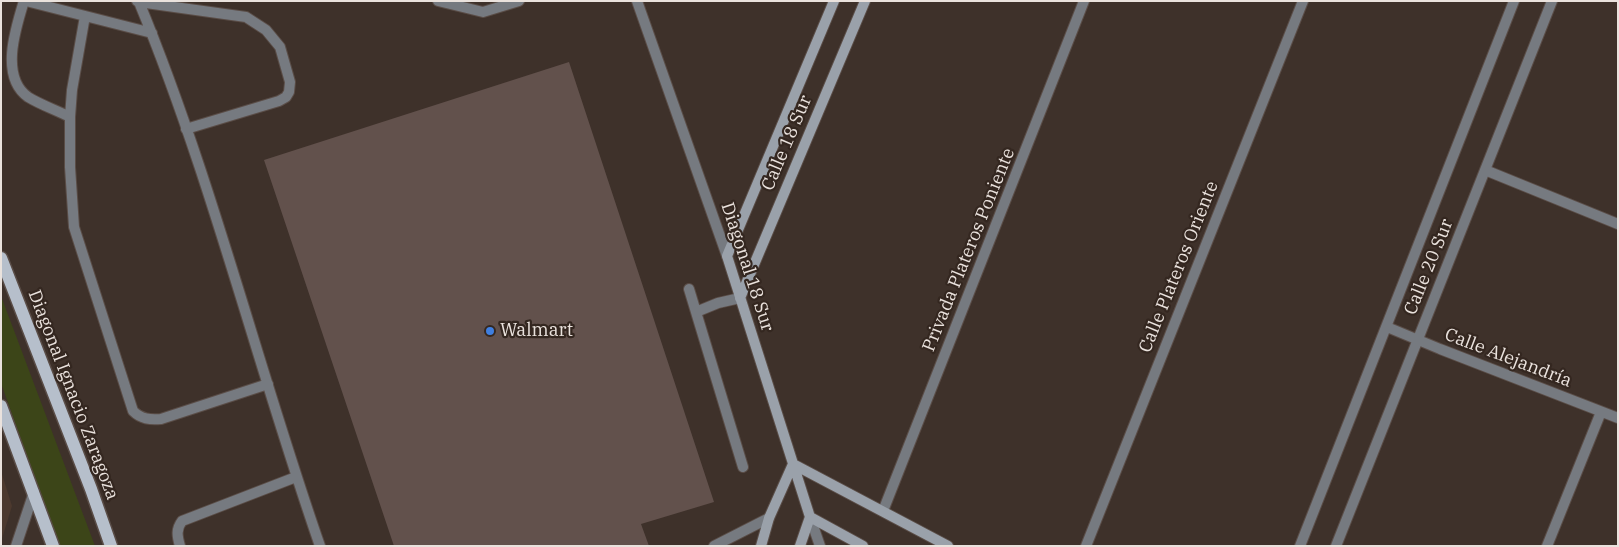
<!DOCTYPE html>
<meta charset="utf-8">
<style>
body{margin:0}
#map{position:relative;width:1619px;height:547px;overflow:hidden;background:#3e312a;font-family:"IBM Plex Serif",serif}
canvas{display:block}
.frame{position:absolute;inset:0;border:2px solid #eae2dd;pointer-events:none}
</style>
<div id="map">
<canvas width="1619" height="547"></canvas>
<div class="frame"></div>
</div>
<script>
const c = document.querySelector('canvas').getContext('2d');
c.lineJoin = 'round';
function fillPath(path, color) { c.fillStyle = color; c.fill(path, 'evenodd'); }
function stroke(path, color, width, dash) { c.strokeStyle = color; c.lineWidth = width; c.lineCap = dash ? 'butt' : 'round'; c.setLineDash(dash || []); c.stroke(path); }
function drawText(font, color, halo, rows, align = 'center') {
  c.font = font + ' "IBM Plex Serif",serif'; c.lineWidth = 4.5; c.setLineDash([]); c.textBaseline = 'middle'; c.strokeStyle = halo; c.fillStyle = color; for (const [text, x, y, turn = 0] of rows) {
    c.save(); c.translate(x, y); c.rotate((+turn || 0) * Math.PI / 180); c.textAlign = isNaN(turn) ? turn : align; if (halo) c.strokeText(text, 0, 0); c.fillText(text, 0, 0); c.restore();
  }
}
const built = new Path2D(`
 M1,471L12,506L1,542Z`);
const green = new Path2D(`
 M1,296L95,546H59L1,383Z`);
const building = new Path2D(`
 M569,62L714,502L641,524L649,546H394L264,160Z`);
const lane = new Path2D(`
 M24,1C15,30 0,77 28,97C41,105 56,110 70,117
 M26,1L152,33
 M137,1L139,2C212,179 257,365 320,546
 M438,1L483,12L519,1
 M139,2L246,17L266,30L280,47L290,82L289,92L286,97L279,101L186,129
 M85,16L72,90L70,117V167L74,227L133,411C141,419 150,420 161,419L268,384
 M689,289L743,467
 M696,312L718,303L740,298
 M180,546C177,536 176,529 182,521L296,477
 M714,546L769,518`);
const street = new Path2D(`
 M637,1L727,256
 M1485,170L1618,224
 M1387,327L1440,349L1618,418
 M883,511L1084,1
 M810,517L820,546
 M16,546L34,492
 M1086,546L1303,1
 M1300,546L1514,1
 M1336,546L1552,1
 M1547,546L1601,412`);
const secondary = new Path2D(`
 M740,298L865,1
 M793,464L948,546
 M810,517L727,256L834,1
 M810,517L863,546
 M761,546L769,518L793,464
 M800,546L810,517`);
const primary = new Path2D(`
 M1,258L91,489L111,546
 M1,406L53,546`);
const markers = [
 [490,331,5,"#3f7fe0"]
];
const streetNames = [
 ["Calle 18 Sur",787,143,-67],
 ["Privada Plateros Poniente",969,250,-68],
 ["Diagonal 18 Sur",747,267,72],
 ["Calle Plateros Oriente",1179,267,-68],
 ["Calle 20 Sur",1429,267,-68],
 ["Calle Alejandría",1508,358,21],
 ["Diagonal Ignacio Zaragoza",73,395,69]
];
const poiNames = [
 ["Walmart",500,331]
];
fillPath(built, '#4c392e');
fillPath(green, '#3c4518');
fillPath(building, '#62514c');
stroke(lane, '#5a4d47', 12);
stroke(street, '#5a4d47', 12);
stroke(secondary, '#5a4d47', 12);
stroke(primary, '#5a4d47', 15);
stroke(lane, '#767a80', 10);
stroke(street, '#767a80', 10);
stroke(secondary, '#9aa1aa', 10);
stroke(primary, '#b6bfcb', 12);
for (const [x, y, r, color] of markers) { const dot = new Path2D(); dot.arc(x, y, r, 0, 2 * Math.PI); c.fillStyle = color; c.fill(dot); stroke(dot, '#342720', 2); }
drawText('18px', '#eae2dd', '#342720', streetNames);
drawText('18px', '#eae2dd', '#342720', poiNames, 'left');
</script>
